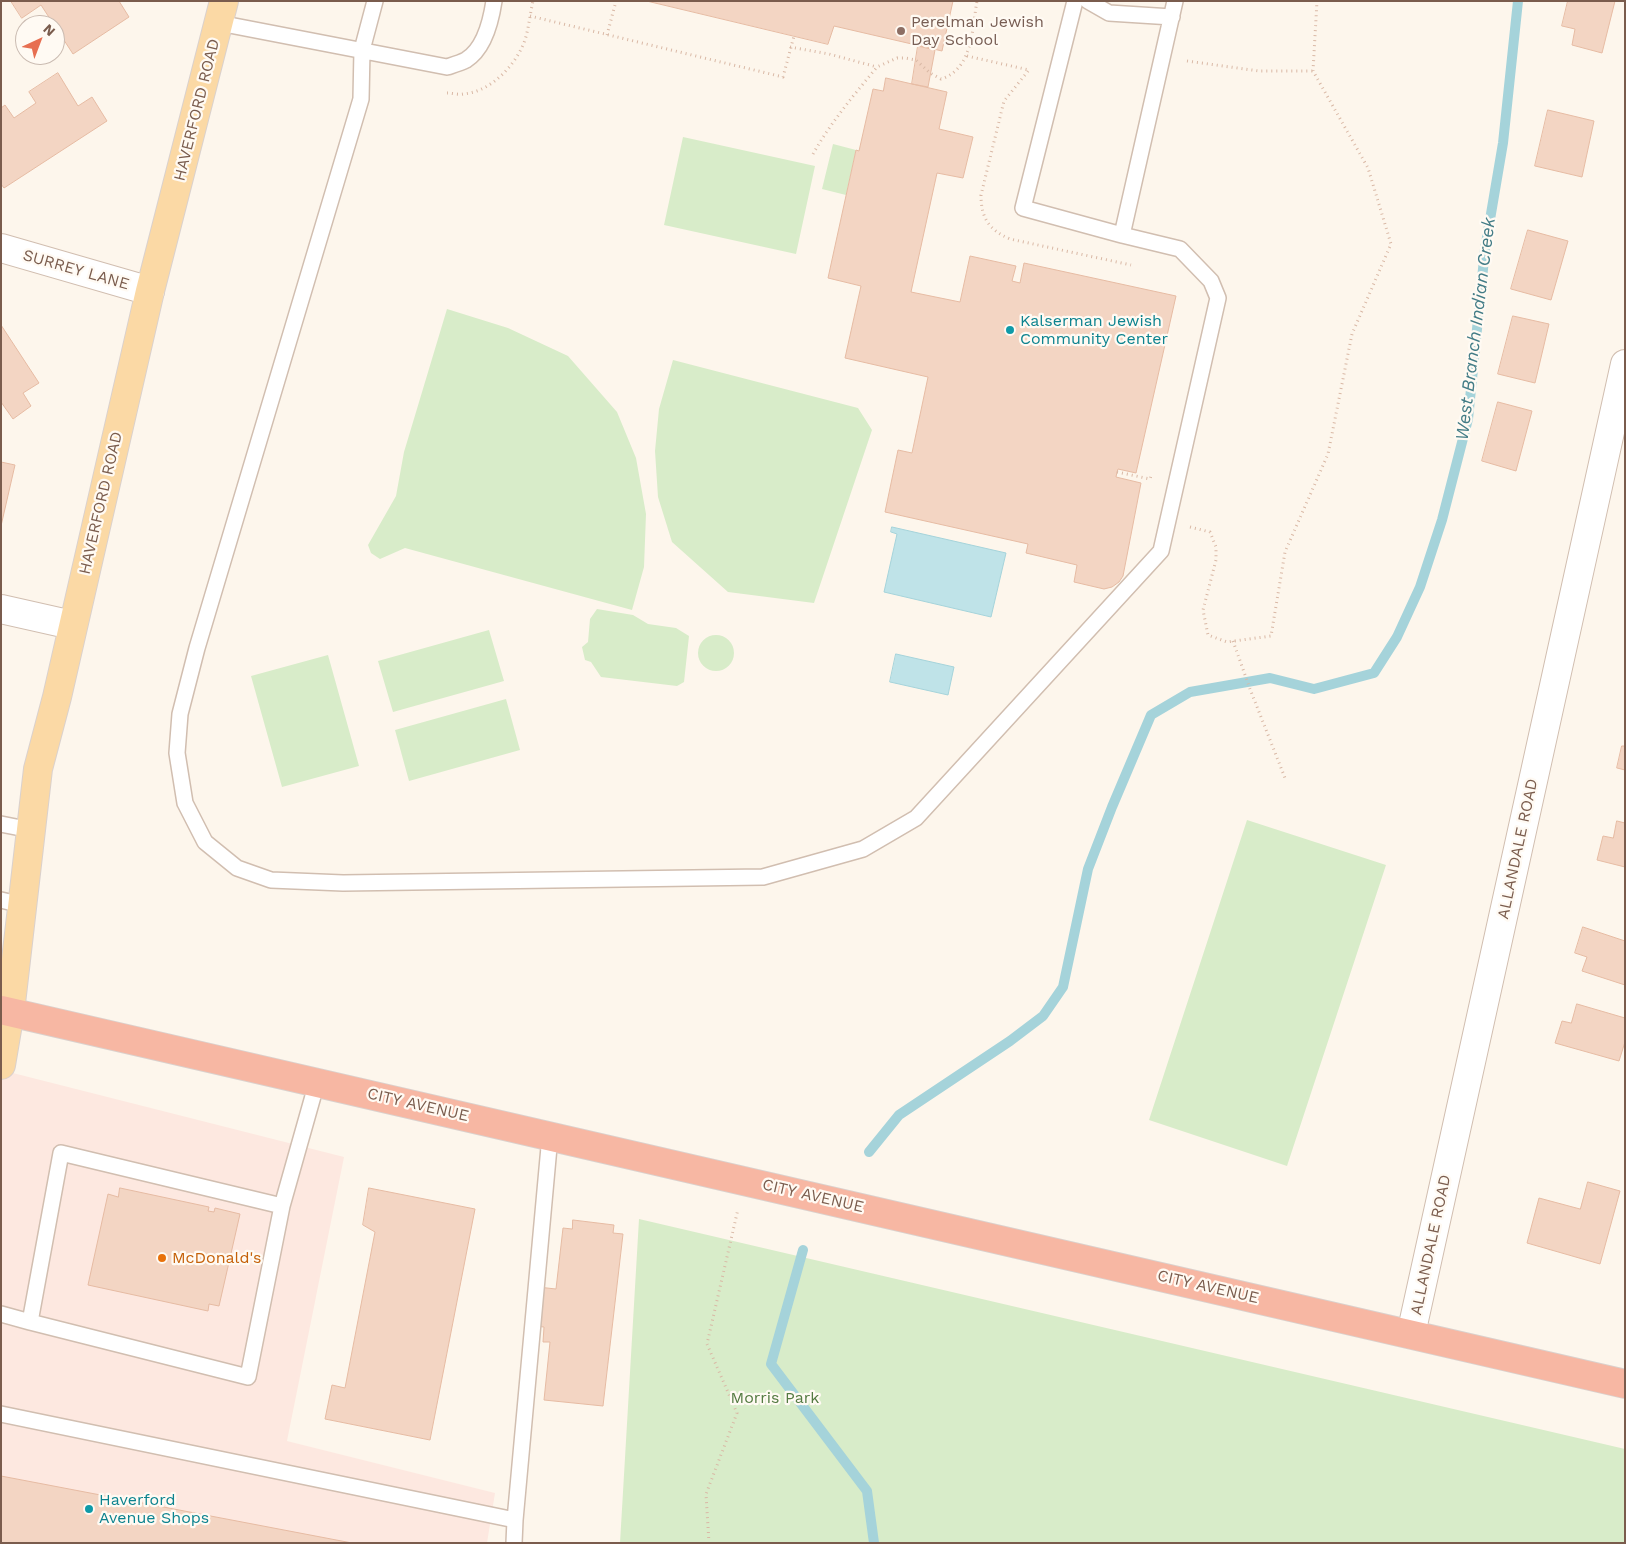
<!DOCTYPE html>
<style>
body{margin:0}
#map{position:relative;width:1626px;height:1544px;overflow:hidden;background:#fdf6ec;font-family:"Work Sans",sans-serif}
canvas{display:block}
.frame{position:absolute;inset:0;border:2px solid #7a5c4d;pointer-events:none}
.north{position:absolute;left:15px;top:15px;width:50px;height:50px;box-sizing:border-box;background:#fffaf3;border:1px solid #cabbb1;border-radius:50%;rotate:43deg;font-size:14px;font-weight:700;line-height:20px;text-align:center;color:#7a5c4d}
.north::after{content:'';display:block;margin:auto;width:18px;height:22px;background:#e76f51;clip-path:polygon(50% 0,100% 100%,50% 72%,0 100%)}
</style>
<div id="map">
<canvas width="1626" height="1544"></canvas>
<div class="frame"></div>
<div class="north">N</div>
</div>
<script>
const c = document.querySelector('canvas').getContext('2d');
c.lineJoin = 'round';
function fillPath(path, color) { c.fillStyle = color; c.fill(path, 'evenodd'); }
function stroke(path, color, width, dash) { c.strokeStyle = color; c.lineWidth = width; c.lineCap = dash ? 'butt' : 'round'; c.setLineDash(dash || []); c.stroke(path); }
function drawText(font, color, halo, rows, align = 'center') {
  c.font = font + ' "Work Sans",sans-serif'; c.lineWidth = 4.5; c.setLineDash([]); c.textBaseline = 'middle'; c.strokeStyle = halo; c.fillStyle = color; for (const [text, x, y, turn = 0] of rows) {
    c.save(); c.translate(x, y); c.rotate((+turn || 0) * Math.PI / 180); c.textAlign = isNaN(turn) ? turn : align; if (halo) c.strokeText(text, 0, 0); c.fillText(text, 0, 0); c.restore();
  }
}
const commercial = new Path2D(`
 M1,1070L344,1157L287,1441L495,1493L487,1543H1Z`);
const green = new Path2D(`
 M683,137L815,166L796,254L664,225Z
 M833,144L856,150L846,195L822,189Z
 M447,309L508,328L568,356L617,412L636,458L646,514L644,567L632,610L405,548L380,559L371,553L368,545L396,496L404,452Z
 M673,360L858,408L872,430L814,603L728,592L672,542L658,497L655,451L659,409Z
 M597,609L633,615L648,624L676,628L689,636L684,682L677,686L601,677L591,662L585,660L582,647L588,642L590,619Z
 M489,630L504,681L393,712L378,661Z
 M698 653a18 18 0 1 1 36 0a18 18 0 1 1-36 0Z
 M328,655L359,766L282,787L251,676Z
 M506,699L520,750L409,781L395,730Z
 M1247,820L1386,865L1287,1166L1149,1120Z
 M639,1219L1625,1449V1543H620Z`);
const water = new Path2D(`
 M892,527L1006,553L991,617L884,592L897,534L891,532Z
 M896,654L954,667L948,695L890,682Z`);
const stream = new Path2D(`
 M869,1152L899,1115L1010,1041L1043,1016L1063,987L1088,869L1112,807L1151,715L1190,692L1270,678L1314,689L1374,673L1397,637L1420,587L1442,520L1468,419L1485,249L1503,143L1518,1
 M803,1250L771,1364L867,1491L874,1543`);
const building = new Path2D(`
 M11,1H119L129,17L73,54L41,5L22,18Z
 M647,1H953L942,51L834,26L828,44Z
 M1568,1H1615L1602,53L1572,45L1575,29L1562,26Z
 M918,46L935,50L928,87L912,84Z
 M58,73L78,106L92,97L107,121L4,188L1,184V108L5,105L14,118L36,103L29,92Z
 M886,78L947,92L939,129L973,137L963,178L937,173L911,292L960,302L970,256L1016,266L1012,281L1020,283L1024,263L1176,296L1136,473L1118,469L1117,472L1116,477L1141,483L1123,576L1119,582L1112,587L1104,589L1074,582L1077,565L1026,553L1028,544L885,512L898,450L912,453L928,377L845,358L861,286L828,278L856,150L859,151L873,89L883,91Z
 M1548,110L1594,121L1582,177L1535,166Z
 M1528,230L1568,241L1551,300L1511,289Z
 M1513,316L1549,324L1535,383L1498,374Z
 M1,325L39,383L23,393L31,406L13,419L1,402Z
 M1498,402L1532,411L1516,471L1482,461Z
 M1,462L15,465L1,526Z
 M1622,746H1625V770L1617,768Z
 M1617,821L1625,823V867L1597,860L1603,836L1613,838Z
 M1583,927L1625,941V985L1582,971L1587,957L1575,953Z
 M1577,1004L1625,1018V1042L1619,1061L1555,1043L1562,1021L1571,1023Z
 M1588,1182L1620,1191L1600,1264L1527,1243L1539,1198L1580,1209Z
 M120,1188L209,1207L208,1211L214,1212L215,1208L240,1214L219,1306L209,1304L208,1311L88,1285L108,1194L118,1197Z
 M369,1188L475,1209L430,1440L325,1419L332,1385L345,1388L375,1232L363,1225Z
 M573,1220L614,1225L613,1233L623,1234L603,1406L544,1400L550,1342H543L544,1327L534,1326L538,1287L556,1289L563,1228L572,1229Z
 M1,1476L352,1543H1Z`);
const path = new Path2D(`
 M530,16L783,77L794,36
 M607,35L616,1
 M790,47L829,54L877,67
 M967,56L1029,70L1004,101L981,195C981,218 989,230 1010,239L1131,265
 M1187,61L1259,71H1313
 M447,93C452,93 458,95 463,94C491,92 516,65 525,40C529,27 530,14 533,1
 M813,154C831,122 854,95 877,67L897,58H905L916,60L930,73L941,79C973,69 972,29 977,1
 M1117,472L1150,479L1151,476
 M1190,527L1210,532L1216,547V560L1203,610L1208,635L1227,642L1271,636L1285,552L1328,454L1352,334L1391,244L1368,168L1313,71L1317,1
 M1233,641L1250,689L1285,778
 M709,1543L706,1494L737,1413L707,1344L738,1209`);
const lane = new Path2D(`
 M375,1L362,50L361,99L197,648L180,714L177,753L185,803L205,842L237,868L271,880L343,883L763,877L863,849L916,818L1161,551L1218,298L1211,281L1180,249L1122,235L1175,1
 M1075,1L1023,208L1122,235
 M1088,1L1109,13L1172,17
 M219,23L447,67C453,65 460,63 466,60C484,49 491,21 494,1
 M1,824L31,830
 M1,900L22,905
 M282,1206L61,1153L30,1322L248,1377L282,1206L317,1082
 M1,1314L30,1322
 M1,1414L515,1520L514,1543
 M515,1520L550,1136`);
const street = new Path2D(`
 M1,248L150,291
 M1,609L72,625
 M1411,1334L1625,364`);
const primary = new Path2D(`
 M1,1065L10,1012L38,769L57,697L150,291L224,1`);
const highway = new Path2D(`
 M1,1010L1625,1384`);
const markers = [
 [901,31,5,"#8d6e63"],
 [1010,330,5,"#0f9aa8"],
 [162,1258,5,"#e8710a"],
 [89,1509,5,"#0f9aa8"]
];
const educationNames = [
 ["Perelman Jewish",911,22],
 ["Day School",911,40]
];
const streetNames = [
 ["HAVERFORD ROAD",197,110,-76],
 ["SURREY LANE",76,270,16],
 ["HAVERFORD ROAD",101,503,-77],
 ["ALLANDALE ROAD",1518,849,-78],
 ["CITY AVENUE",418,1105,13],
 ["CITY AVENUE",813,1196,13],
 ["ALLANDALE ROAD",1431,1245,-78],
 ["CITY AVENUE",1208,1287,13]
];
const cultureNames = [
 ["Kalserman Jewish",1020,321],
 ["Community Center",1020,339],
 ["Haverford",99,1500],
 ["Avenue Shops",99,1518]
];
const foodNames = [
 ["McDonald's",172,1258]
];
const parkNames = [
 ["Morris Park",775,1398]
];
const waterNames = [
 ["West Branch Indian Creek",1476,329,-83]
];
fillPath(commercial, '#fde8e0');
fillPath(green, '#d8ecc9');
fillPath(water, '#bfe3e8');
stroke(water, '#a5d3da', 1);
stroke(stream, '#a5d3da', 10);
fillPath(building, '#f3d5c3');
stroke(building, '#e6bba3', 1);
stroke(lane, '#d1beb0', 18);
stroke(street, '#d1beb0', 30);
stroke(primary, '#dad1cd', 30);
stroke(highway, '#dad1cd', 30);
stroke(path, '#d9b8a5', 3, [1, 4]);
stroke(lane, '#fff', 15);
stroke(street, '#fff', 28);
stroke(primary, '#fbd9a5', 28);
stroke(highway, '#f7b7a3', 28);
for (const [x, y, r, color] of markers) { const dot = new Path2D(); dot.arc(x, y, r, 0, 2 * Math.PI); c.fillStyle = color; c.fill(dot); stroke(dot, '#fffaf3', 2); }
drawText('16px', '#785e54', '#fffaf3', educationNames, 'left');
drawText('16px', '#7a5c4d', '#fffaf3', streetNames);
drawText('16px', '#0d838f', '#fffaf3', cultureNames, 'left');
drawText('16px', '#c56008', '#fffaf3', foodNames, 'left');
drawText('16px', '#537a41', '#fffaf3', parkNames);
drawText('italic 18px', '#437c86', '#fffaf3', waterNames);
</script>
